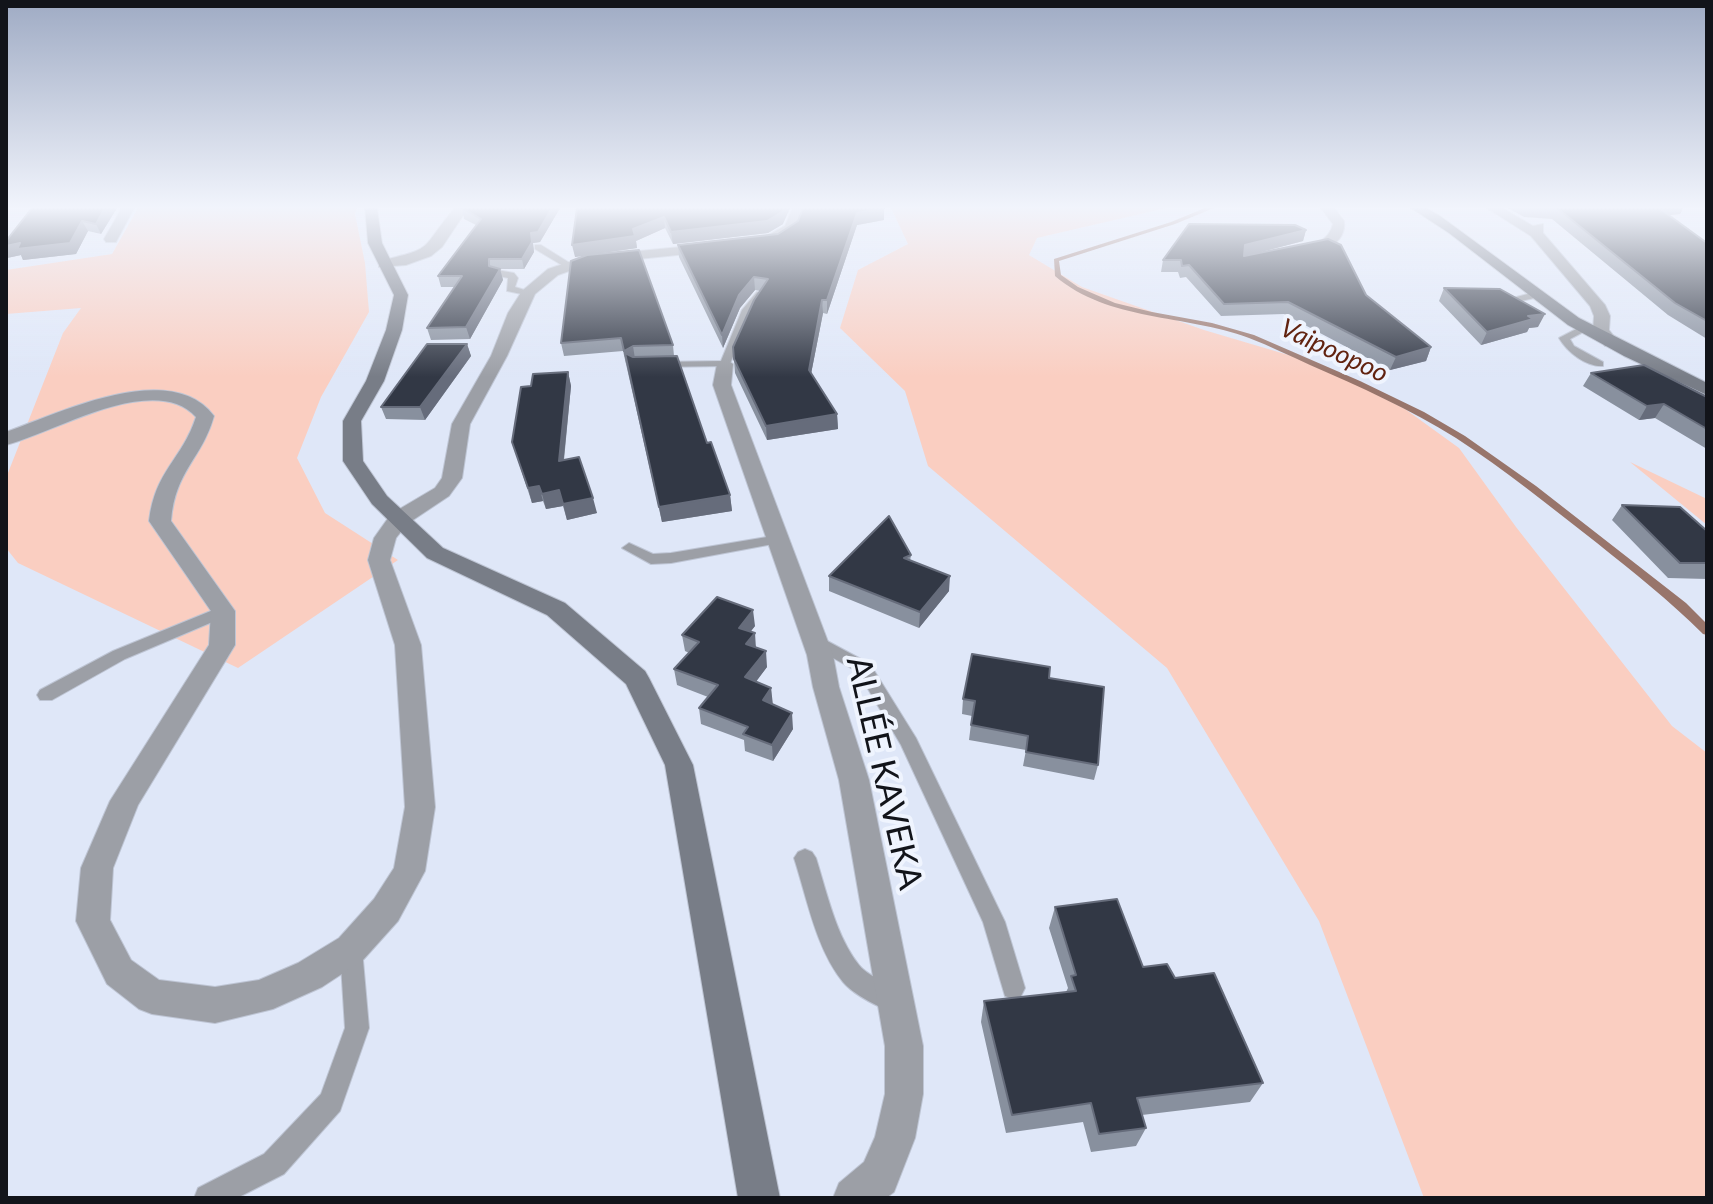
<!DOCTYPE html>
<meta charset="utf-8">
<style>
body{margin:0}
#map{position:relative;width:1713px;height:1204px;overflow:hidden;background:#dfe7f8;font-family:Lato,sans-serif}
canvas{display:block}
.frame{position:absolute;inset:0;border:8px solid #12141a;pointer-events:none}
</style>
<div id="map">
<canvas width="1713" height="1204"></canvas>
<div class="frame"></div>
</div>
<script>
const c = document.querySelector('canvas').getContext('2d');
c.lineJoin = 'round';
function fillPath(path, color) { c.fillStyle = color; c.fill(path, 'evenodd'); }
function stroke(path, color, width, dash) { c.strokeStyle = color; c.lineWidth = width; c.lineCap = dash ? 'butt' : 'round'; c.setLineDash(dash || []); c.stroke(path); }
function drawText(font, color, halo, rows, align = 'center') {
  c.font = font + ' Lato,sans-serif'; c.lineWidth = 8; c.setLineDash([]); c.textBaseline = 'middle'; c.strokeStyle = halo; c.fillStyle = color; for (const [text, x, y, turn = 0] of rows) {
    c.save(); c.translate(x, y); c.rotate((+turn || 0) * Math.PI / 180); c.textAlign = isNaN(turn) ? turn : align; if (halo) c.strokeText(text, 0, 0); c.fillText(text, 0, 0); c.restore();
  }
}
const green = new Path2D(`
 M138,208H357L355,214L365,263L369,312L321,397L297,458L325,513L398,560L238,668L18,563L6,548V478L63,333L81,308L6,314V270L112,254Z
 M891,208H1166L1037,238L1029,255L1082,287L1204,330L1312,362L1405,409L1459,448L1516,527L1672,726L1707,753V1198H1424L1319,921L1167,668L928,466L905,391L840,328L858,270L908,244Z
 M1630,462L1707,499V525Z`);
const stream = new Path2D(`
 M1205,208H1214L1175,224L1059,261L1061,275L1078,287L1115,303L1152,312L1212,323L1254,335L1360,381L1424,412L1465,436L1536,486L1686,603L1707,624V635L1703,634C1670,601 1633,572 1597,543C1551,507 1505,470 1456,438C1410,409 1360,387 1310,365C1290,356 1270,346 1249,338C1185,314 1109,322 1055,276L1054,259L1171,222Z`);
const lane = new Path2D(`
 M535,245H541L573,265L565,267L535,249Z
 M497,270L514,273L518,278L515,287L531,292V296L507,291L508,278L494,275V271Z
 M757,292L766,294L752,311L729,366L655,367L653,365L659,362L721,361L742,310Z
 M1535,292L1539,293V297L1503,305L1498,302Z
 M1582,326L1591,328L1570,339L1574,346L1603,362V366C1586,367 1567,352 1559,338Z
 M779,535L784,536L786,539L784,542L671,563L651,564L622,548L629,543L653,554L671,553Z
 M223,606L231,611L229,615L125,659L52,700H40L37,695L40,690L113,651Z
 M816,635L870,664L916,738L1005,922L1025,988L1021,996L1013,999L1005,996L983,922L901,745L858,672L810,645L808,641L810,637Z
 M805,849L812,852L816,858C827,893 836,936 859,965C871,980 895,982 903,1000L899,1008L891,1012C877,1006 853,994 843,982C816,949 807,898 794,858L798,852Z
 M351,938L359,941L362,949L369,1028L340,1111L284,1174L237,1198H194L198,1188L264,1154L321,1094L345,1028L340,949L343,941Z`);
const street = new Path2D(`
 M122,208H134L116,242H106L104,239Z
 M455,208H468L442,247L431,256L406,265L379,267V261C437,248 419,250 455,208Z
 M793,208H807L796,231L773,244H763V238L785,226Z
 M1321,208H1334L1344,221C1347,244 1320,255 1300,253V247C1316,243 1328,242 1333,224Z
 M1487,208H1502L1533,226L1543,224V233L1605,305L1610,316L1609,330L1619,343L1617,346H1605L1593,331L1594,316L1590,306L1531,236Z
 M712,244L717,245V251L589,264L558,275L535,294L507,356L470,424L462,478L449,496L407,524L396,538L390,560L421,645L435,807L425,871L398,921L363,960L322,987L273,1009L215,1023L152,1014L139,1009L107,984L76,921L81,868L110,801L209,645L211,611L149,521C155,470 182,460 196,417C154,371 54,433 6,445V432C59,413 171,358 214,416C202,459 175,470 171,521L235,611V645L138,805L113,868L110,920L131,960L159,980L215,987L259,980L298,963L339,938L374,899L394,868L405,807L395,645L368,560L374,538L391,514L435,488L442,478L452,424L491,356L508,313L522,291L548,269L587,256Z
 M725,359L733,364L731,385L833,655L839,687L869,780L923,1046V1094L915,1138L894,1192L886,1198H833L839,1183L864,1162L875,1137L885,1094V1046L839,780L813,687L807,655L713,385L717,364Z`);
const secondary = new Path2D(`
 M365,208H377L382,243L408,295L402,330L384,381L361,421L363,461L387,496L443,548L565,603L645,671L649,678L693,765L780,1198H738L665,765L626,684L547,615L427,558L372,504L343,461V421L366,381L386,330L394,295L368,243Z
 M1411,208H1426L1440,216L1579,318L1707,383V395L1624,356L1568,325L1449,233Z`);
const wall = new Path2D(`
 M32,208H117L101,234L88,231L76,254L23,260L21,255L7,258L6,256V241Z
 M462,208H560L540,242L533,243L534,252L524,269H500L503,280L470,339L431,340L427,328L455,287H441L438,276L476,225L464,219Z
 M577,208L783,224L768,233L673,244L665,228L636,241L637,248L575,257Z
 M1508,208H1683L1680,214L1668,215L1707,243V339L1668,315L1552,219L1524,217Z
 M884,220L857,225L827,314L823,313L811,374L837,414L838,429L767,440L735,373L733,347L760,291L755,290L740,308L723,348L679,257L678,245L778,234L798,221Z
 M1306,230L1303,241L1246,256L1366,295L1431,347L1426,361L1390,370L1284,314L1221,316L1186,277L1180,278L1178,272H1161L1163,260Z
 M571,261L673,345L674,356L707,443L730,495L732,511L662,522L623,351L564,356L561,343Z
 M1444,288L1538,327L1529,328L1527,332L1481,345L1439,301Z
 M467,344L471,356L425,420L386,419L381,407Z
 M568,372L571,386L564,460L597,513L567,520L563,506L546,509L543,501L532,503L512,442L531,386Z
 M1591,373L1707,397V449L1655,418L1639,420L1583,386Z
 M1622,505L1707,531V579L1668,578L1612,520Z
 M911,555L910,561L949,591L919,628L829,591V576Z
 M755,626L750,632L756,647L767,667L755,682L771,688L772,704L793,729L773,761L745,751L744,740L701,724L699,708L708,697L677,685L674,669L689,653L685,651L682,635Z
 M1049,678L1098,765L1094,780L1023,766L1026,750L969,740L972,716L962,714L963,699Z
 M1055,907L1143,967L1175,978L1263,1083L1250,1102L1142,1115L1146,1128L1136,1146L1091,1152L1083,1122L1006,1133L981,1022L984,1001L1066,992L1068,988L1049,928Z`);
const shadedWall = new Path2D(`
 M105,208H117L101,234L96,224Z
 M552,208H560L540,242L533,243L534,252L524,269L522,259L531,233Z
 M784,208H790L783,224L768,233L673,244L671,232Z
 M884,208V220L857,225L827,314V300L857,213Z
 M1655,208H1683L1680,214L1650,217Z
 M664,217L665,228L636,241L637,248L575,257L572,245L633,229Z
 M82,221L88,231L76,254L23,260L21,255L7,258L6,256V246L20,243Z
 M1306,230L1303,241L1242,257L1245,245Z
 M500,269L503,280L470,339L466,327Z
 M754,277L755,290L740,308L723,348L722,335L739,295Z
 M822,300L823,313L809,384V370Z
 M1545,314L1538,327L1529,328L1527,332L1481,345L1487,332L1528,316Z
 M467,344L471,356L425,420L420,407Z
 M633,346L635,359L625,353L626,364L624,351Z
 M1431,347L1426,361L1390,370L1396,357Z
 M568,372L571,386L562,476L559,461Z
 M1664,404L1655,418L1639,420L1647,406Z
 M837,414L838,429L767,440L766,426Z
 M539,486L543,501L532,503L528,488Z
 M559,490L563,506L546,509L542,494Z
 M730,495L732,511L662,522L659,507Z
 M593,498L597,513L567,520L563,504Z
 M950,576L949,591L919,628L920,612Z
 M753,610L755,626L741,644L739,628Z
 M755,633L756,649L746,644Z
 M766,651L767,667L747,694L745,677Z
 M771,688L773,705L763,700Z
 M792,713L793,729L773,761L772,745Z`);
const building = new Path2D(`
 M32,208H105L96,224L82,221L70,243L17,249L20,243L6,246V241Z
 M462,208H552L538,232L531,233L532,242L522,259H489V266L500,269L466,327L427,328L462,276H438L481,219Z
 M577,208H784L782,212L767,221L671,232L664,217L633,229L635,236L572,245Z
 M803,208H884L857,213L827,300H822L809,370L837,414L766,426L734,359L733,347L754,300L768,279L754,277L739,295L722,335L678,245L778,234L798,221Z
 M1557,208H1659L1707,243V321L1675,303Z
 M1189,224L1295,225L1306,230L1245,245L1244,256L1328,239L1341,245L1366,295L1431,347L1396,357L1288,302L1224,304L1189,265L1182,266L1181,260H1163Z
 M639,250L673,345L633,346L624,351L621,338L561,343L571,261L587,255Z
 M1444,288L1500,289L1545,314L1528,316L1533,319L1487,332Z
 M427,344H467L420,407H381Z
 M625,353L633,357L677,356L707,443L711,442L730,495L659,507Z
 M1644,365L1707,397V429L1664,404L1647,406L1591,373Z
 M568,372L559,461L579,457L593,498L563,504L559,490L542,494L539,486L528,488L512,442L521,387L531,386L533,374Z
 M1622,505L1680,507L1707,531V563H1680Z
 M889,516L911,555L904,558L950,576L920,612L829,576Z
 M717,597L753,610L739,628L755,633L746,644L766,651L745,677L771,688L763,700L792,713L772,745L743,734L748,727L699,708L718,685L674,669L699,642L682,635Z
 M972,654L1050,667L1049,678L1104,687L1098,765L1026,752L1028,736L971,725L975,701L963,699Z
 M1117,899L1143,967L1167,964L1175,978L1214,973L1263,1083L1137,1098L1146,1128L1099,1134L1091,1103L1012,1115L984,1001L1076,991L1071,976L1076,975L1055,907Z`);
const farWaternames = [
 ["Vaipoopoo",1334,351,25]
];
const nearStreetnames = [
 ["ALLÉE KAVEKA",884,773,77]
];
fillPath(green, '#facec1');
fillPath(stream, '#98756b');
stroke(lane, '#bec5d4', 2);
stroke(street, '#bec5d4', 2);
stroke(secondary, '#bec5d4', 2);
fillPath(lane, '#9c9fa6');
fillPath(street, '#9c9fa6');
fillPath(secondary, '#787d87');
fillPath(wall, '#88909e');
fillPath(shadedWall, '#666c7b');
fillPath(building, '#323845');
stroke(building, '#666c7b', 2);
const sky = c.createLinearGradient(0, 0, 0, 377);
sky.addColorStop(0, '#9fabc4');
sky.addColorStop(0.55, '#f1f4fc');
sky.addColorStop(1, '#f1f4fc00');
c.fillStyle = sky;
c.fillRect(0, 0, 1713, 377);
drawText('italic 26px', '#622310', '#eff4fe', farWaternames);
drawText('34px', '#12141a', '#eff4fe', nearStreetnames);
</script>
